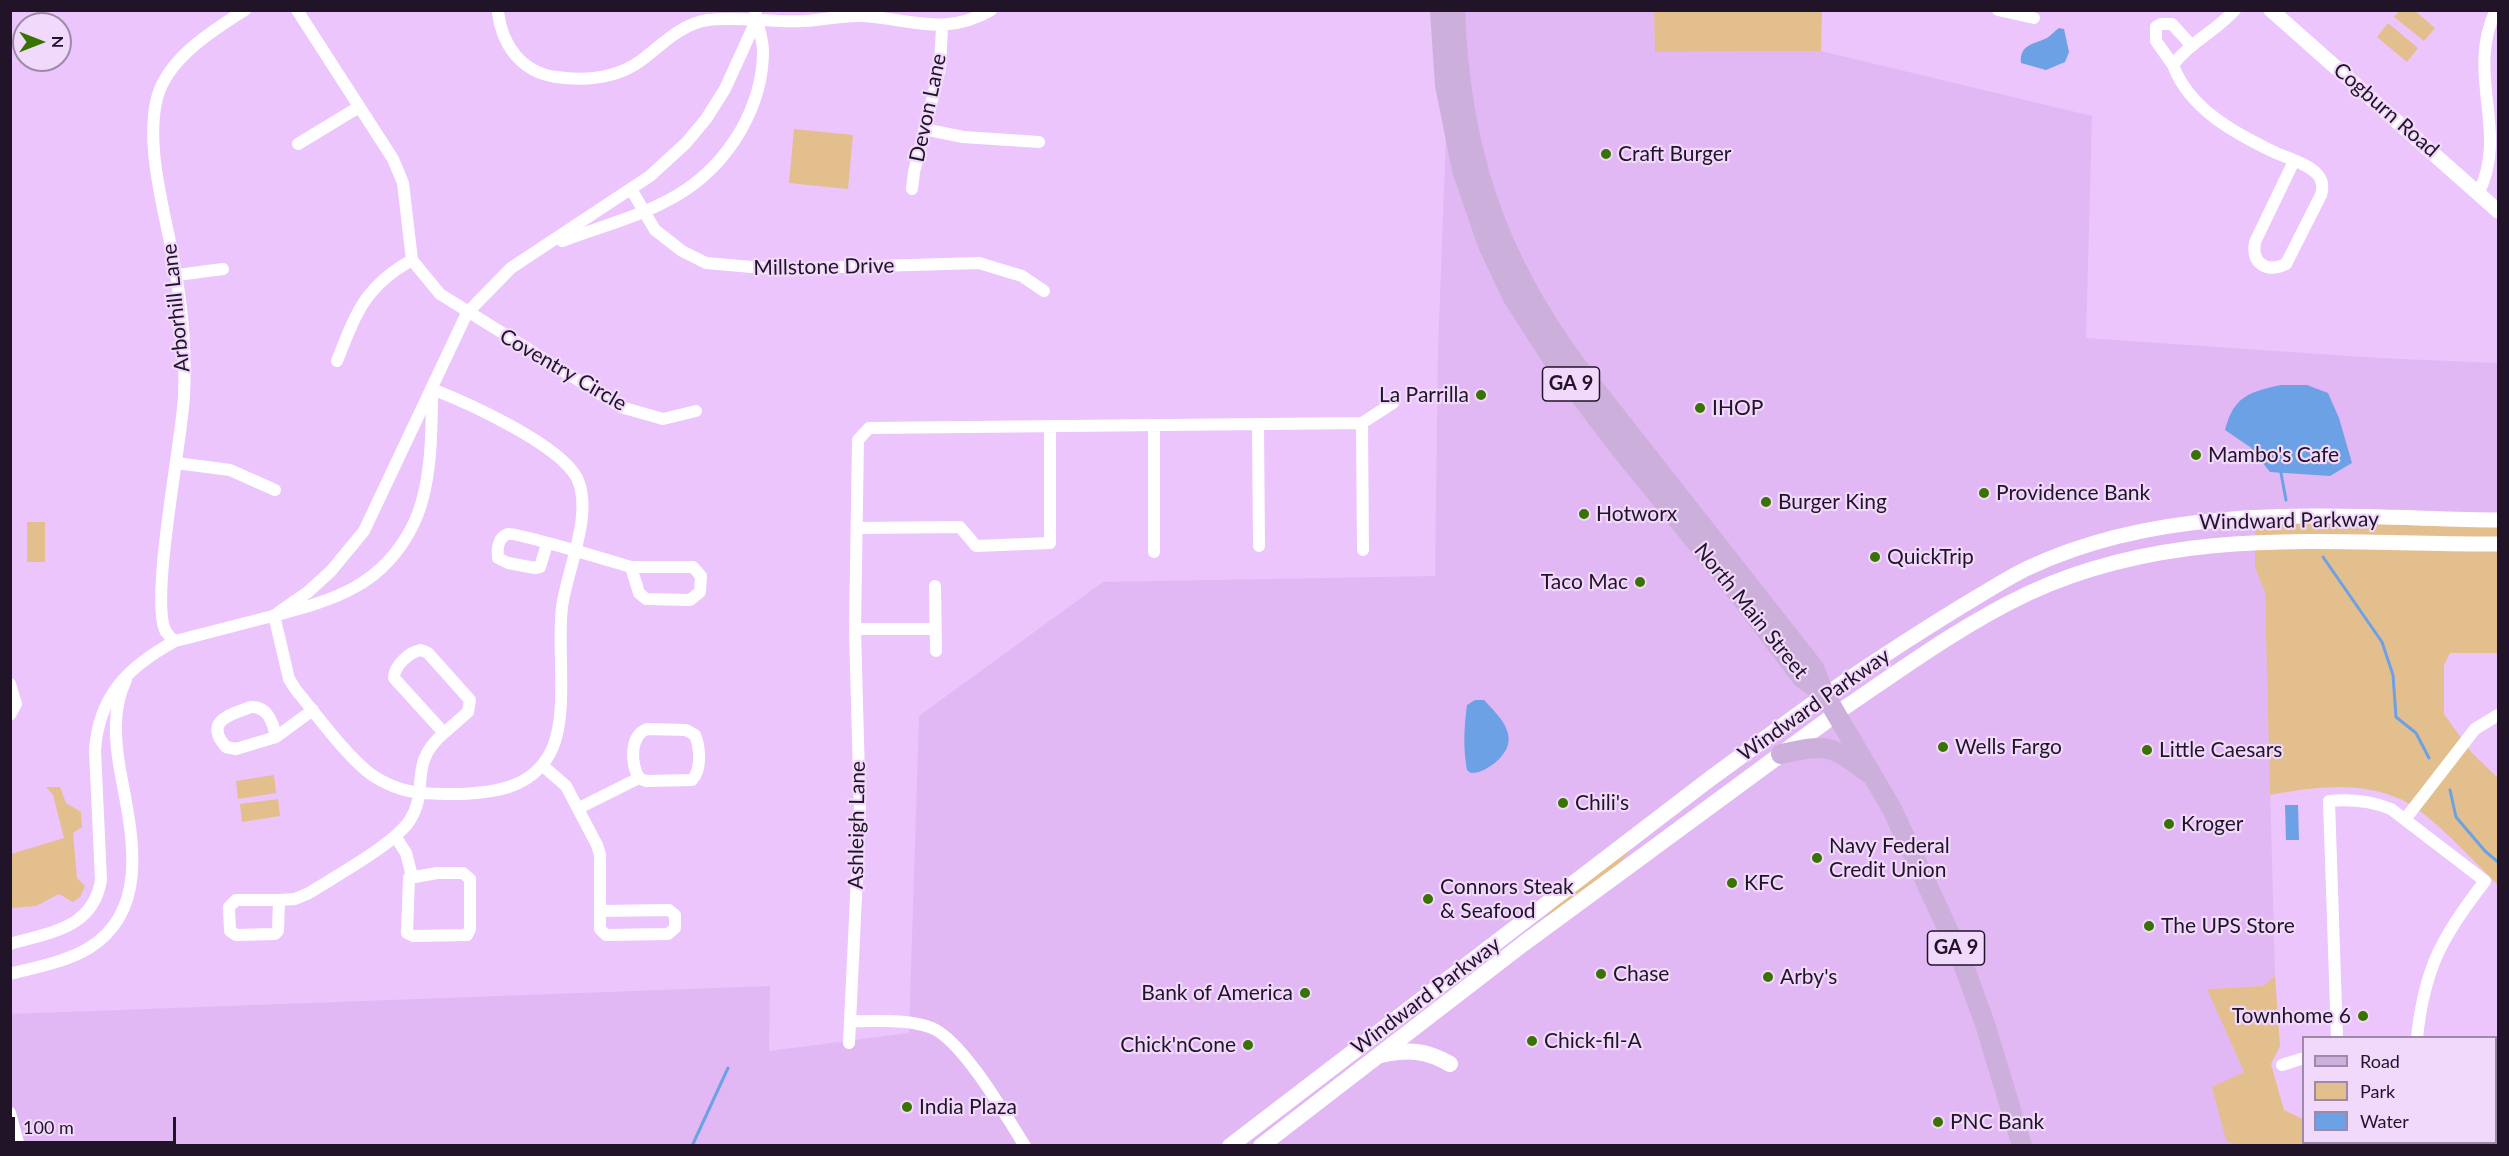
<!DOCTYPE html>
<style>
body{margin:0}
#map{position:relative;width:2509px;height:1156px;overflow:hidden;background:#ebc5fc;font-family:Lato,sans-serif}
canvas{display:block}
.frame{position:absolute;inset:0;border:12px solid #221428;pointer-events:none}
.legend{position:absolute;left:2302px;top:1036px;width:195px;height:108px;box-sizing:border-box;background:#f0d9fa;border:2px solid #9e8aa6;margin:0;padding:8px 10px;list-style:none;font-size:18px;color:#221428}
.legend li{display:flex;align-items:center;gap:12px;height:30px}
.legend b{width:30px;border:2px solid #9e8aa6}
.north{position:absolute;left:12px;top:12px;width:60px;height:60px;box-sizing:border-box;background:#f0d9fa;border:2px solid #9e8aa6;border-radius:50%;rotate:90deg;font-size:16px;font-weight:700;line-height:24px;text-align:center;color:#221428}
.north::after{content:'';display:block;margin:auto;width:21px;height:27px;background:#387200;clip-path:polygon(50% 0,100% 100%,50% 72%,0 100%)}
.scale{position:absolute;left:12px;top:1117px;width:164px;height:27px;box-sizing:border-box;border:3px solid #221428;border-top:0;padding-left:8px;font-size:18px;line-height:21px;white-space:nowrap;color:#221428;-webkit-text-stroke:4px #f0d9fa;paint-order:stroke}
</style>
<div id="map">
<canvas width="2509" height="1156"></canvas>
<div class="frame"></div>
<ul class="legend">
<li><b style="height:8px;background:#ccafda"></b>Road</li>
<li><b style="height:16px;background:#e3bf8e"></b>Park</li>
<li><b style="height:16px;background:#6da1e5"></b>Water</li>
</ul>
<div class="north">N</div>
<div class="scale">100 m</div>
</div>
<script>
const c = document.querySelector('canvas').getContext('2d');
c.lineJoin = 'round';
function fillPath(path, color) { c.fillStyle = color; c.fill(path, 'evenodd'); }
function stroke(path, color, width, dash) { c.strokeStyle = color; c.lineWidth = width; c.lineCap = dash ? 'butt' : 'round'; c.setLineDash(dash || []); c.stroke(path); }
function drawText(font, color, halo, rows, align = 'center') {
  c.font = font + ' Lato,sans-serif'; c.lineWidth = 4.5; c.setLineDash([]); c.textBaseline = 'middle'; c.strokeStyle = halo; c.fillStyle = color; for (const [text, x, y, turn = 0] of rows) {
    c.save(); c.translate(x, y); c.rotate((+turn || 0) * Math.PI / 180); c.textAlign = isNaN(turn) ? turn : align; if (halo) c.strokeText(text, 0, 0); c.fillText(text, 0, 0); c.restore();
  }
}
const built = new Path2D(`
 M1448,11H1654L1655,52L1821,51L2092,116L2086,338L2378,358L2498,363V526L2255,567L2265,593L2275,976L2263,986L2208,989L2244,1072L2226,1140L2237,1145H11L10,1014L770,986L769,1051L909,1033L919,716L1103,582L1435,576L1438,350L1449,53Z`);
const green = new Path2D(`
 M1654,11H1822L1821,51L1655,52Z
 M2399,11H2415L2435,28L2424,41L2394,17Z
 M2388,23L2418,48L2407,62L2377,37Z
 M794,129L853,135L848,189L789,183Z
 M27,522H45V562H27Z
 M2255,522L2498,526V653H2450L2444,665V714L2472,753L2498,778V885C2474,862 2427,809 2398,798C2356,781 2313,787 2270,795L2265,593L2255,567Z
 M274,775L276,793L238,799L236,781Z
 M46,787H60L66,803L81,812L82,827L73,833L77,878L85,886L80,897L73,902L59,894L36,906L11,908V854L64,838L53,795Z
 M278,799L280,816L242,822L240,804Z
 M1631,849L1613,870L1545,918L1560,901Z
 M2275,976L2280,1046L2271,1064L2284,1110L2303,1119L2304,1142L2413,1143V1145L2237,1146L2226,1140L2212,1087L2244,1072L2207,989L2263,986Z`);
const water = new Path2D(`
 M2059,28L2064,29L2069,52L2065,62L2046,70L2021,63C2019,44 2035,44 2047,38C2052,35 2054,31 2059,28Z
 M2281,385H2307L2328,393L2339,418L2352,463L2330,476L2270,472L2250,447L2225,430C2234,396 2249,392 2281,385Z
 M1475,700H1484C1503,720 1522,739 1496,762C1488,768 1481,773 1471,773L1467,770C1463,748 1464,727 1467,705Z
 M2285,805H2298L2299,840H2286Z`);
const stream = new Path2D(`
 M2281,473L2286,500
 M2323,557L2382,642L2393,675L2396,717L2416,733L2429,758
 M2450,790L2456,817L2485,851L2498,862
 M692,1146L728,1068`);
const minor = new Path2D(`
 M297,10L393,159L403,183L412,260L440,294L621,407L663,419L696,411
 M1998,10L2034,18
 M2235,10C2216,31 2189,43 2173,65C2189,109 2236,134 2276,153C2288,158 2308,164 2317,174C2323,180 2323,188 2321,195L2286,264C2267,273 2251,264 2255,242L2294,161
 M498,12C502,45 521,72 556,77C585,81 614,79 639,62C661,46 680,24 708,20C739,16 773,23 804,21C824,20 842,15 863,16C911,19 945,37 991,10
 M2173,65L2156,41V27L2161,24H2172L2192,46
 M924,129L963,137L1039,142
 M298,144L359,107
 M631,189L655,230L682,251L706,263L775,269L979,263L1022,276L1044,291
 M912,189L914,172L940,68L942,26
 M2479,192C2509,131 2465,73 2496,10
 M562,241C636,214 699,203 741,130C754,107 763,79 763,51C763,38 757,24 755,10
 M177,275L223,269
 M337,361C356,313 365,286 412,260
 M1362,423L1363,550
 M1258,424L1259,546
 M1154,425V552
 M176,463L230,470L275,490
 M857,528L960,527L976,546L1050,543V426
 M547,544L540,567L535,568L508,563L498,558C497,549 498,537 508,534C515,532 614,562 631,567
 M631,567H693L701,576L700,592L690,600L646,599L639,593Z
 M935,586L936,651
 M279,612L308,592L331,571L364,531L467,313L511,268L650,176L686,143L706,119L725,89L756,21
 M274,615L289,679L296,690C317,715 347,757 372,775C402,795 424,794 458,794C497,793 536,787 553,747C568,711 557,647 562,607C567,569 594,514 577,478C559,444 468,403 432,389
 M855,629H936
 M175,641C172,639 168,635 166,632C149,602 182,441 184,396C186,356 183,314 176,274C168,221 144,151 157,98C168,58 212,31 245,10
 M421,650L428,653L470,700L468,712L444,733L394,678C394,666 409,652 421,650Z
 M10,684L16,704L10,715
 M251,707C268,706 273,723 276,737L236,749L226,747C203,721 231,714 251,707Z
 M647,729L686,730L695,735C700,747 702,770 692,780L646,781L639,778C631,764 629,736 647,729Z
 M276,737L313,710
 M542,765L566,786L597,845L600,855V911
 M579,808L639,778
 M2406,818L2475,729L2498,715
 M395,836L406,853L412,876
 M437,873H463L470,879V929L467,935L413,936L407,933L409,878Z
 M236,900H279L278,931L275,934L236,935L230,931L229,907Z
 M279,900L295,899L309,893C334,877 395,844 410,820C430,789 407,764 444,733
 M669,910L675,915V928L668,934L606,935L600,929V911Z
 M10,944C50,932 93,929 101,880L95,750C99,695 128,667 175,641C208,633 240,624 273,616C334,600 383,586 413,525C432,487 432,430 432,389
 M10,974C36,967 66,962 89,948C152,909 131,830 120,770C115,741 112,708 126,680
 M850,1021C876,1022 907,1018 932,1028C963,1041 1006,1116 1025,1146
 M2337,1038L2329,801C2352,799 2371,801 2391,809L2485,881C2443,935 2424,968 2417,1038
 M849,1043L860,813L855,629L858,440L869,428L1362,423L1393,403
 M2496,1058H2498
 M2282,1065L2304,1058
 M10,1113L19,1146`);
const tertiary = new Path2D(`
 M2271,10L2498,211
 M1825,695C1875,661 1925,628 1977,597C1994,587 2011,576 2028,568C2174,499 2342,518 2498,520
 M1837,713C1899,671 1961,625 2029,593C2181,523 2337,545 2498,544`);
const secondary = new Path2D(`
 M1381,1055C1408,1049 1426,1050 1450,1064
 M1230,1146L1711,778L1825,695
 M1261,1146L1523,944L1837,713`);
const primary = new Path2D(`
 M1440,10L1445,85L1462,170L1488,245L1512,296L1553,360L1618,446L1743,600L1802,678L1825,695
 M1455,10C1460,148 1495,255 1576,365L1814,668L1825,695L1892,809L1961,958L1985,1024L2022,1146
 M1781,754C1827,744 1831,744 1868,773`);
const markers = [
 [1606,154,6,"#387200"],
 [1481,395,6,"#387200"],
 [1700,408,6,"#387200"],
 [2196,455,6,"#387200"],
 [1984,493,6,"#387200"],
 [1766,502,6,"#387200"],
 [1584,514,6,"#387200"],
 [1875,557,6,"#387200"],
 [1640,582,6,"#387200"],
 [1943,747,6,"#387200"],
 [2147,750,6,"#387200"],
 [1563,803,6,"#387200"],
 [2169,824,6,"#387200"],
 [1817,858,6,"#387200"],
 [1732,883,6,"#387200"],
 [1428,899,6,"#387200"],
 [2149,926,6,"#387200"],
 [1601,974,6,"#387200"],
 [1768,977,6,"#387200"],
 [1305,993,6,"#387200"],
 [2363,1016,6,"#387200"],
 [1532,1041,6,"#387200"],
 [1248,1045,6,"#387200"],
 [907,1107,6,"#387200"],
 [1938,1122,6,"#387200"]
];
const shields = [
 [1571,384,57],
 [1956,948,57]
];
const shieldNames = [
 ["GA 9",1571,384],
 ["GA 9",1956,948]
];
const streetNames = [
 ["Devon Lane",928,108,-78],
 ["Cogburn Road",2386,110,41],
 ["Millstone Drive",824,267,-1],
 ["Arborhill Lane",176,308,-96],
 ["Coventry Circle",563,370,30],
 ["Windward Parkway",2289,521,-1],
 ["North Main Street",1751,611,51],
 ["Windward Parkway",1814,705,-35],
 ["Ashleigh Lane",857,825,-89],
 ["Windward Parkway",1426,996,-37]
];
const poiNames = [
 ["Craft Burger",1618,154],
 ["La Parrilla",1469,395,"right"],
 ["IHOP",1712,408],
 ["Mambo's Cafe",2208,455],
 ["Providence Bank",1996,493],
 ["Burger King",1778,502],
 ["Hotworx",1596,514],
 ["QuickTrip",1887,557],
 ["Taco Mac",1628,582,"right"],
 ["Wells Fargo",1955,747],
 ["Little Caesars",2159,750],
 ["Chili's",1575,803],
 ["Kroger",2181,824],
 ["Navy Federal",1829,846],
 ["Credit Union",1829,870],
 ["KFC",1744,883],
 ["Connors Steak",1440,887],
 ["& Seafood",1440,911],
 ["The UPS Store",2161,926],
 ["Chase",1613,974],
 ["Arby's",1780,977],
 ["Bank of America",1293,993,"right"],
 ["Townhome 6",2351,1016,"right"],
 ["Chick-fil-A",1544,1041],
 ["Chick'nCone",1236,1045,"right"],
 ["India Plaza",919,1107],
 ["PNC Bank",1950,1122]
];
fillPath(built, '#e1b8f4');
fillPath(green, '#e3bf8e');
fillPath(water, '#6da1e5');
stroke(stream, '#6da1e5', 3);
stroke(minor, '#fff', 12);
stroke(tertiary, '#fff', 15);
stroke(secondary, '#fff', 16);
stroke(primary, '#ccafda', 20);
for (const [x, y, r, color] of markers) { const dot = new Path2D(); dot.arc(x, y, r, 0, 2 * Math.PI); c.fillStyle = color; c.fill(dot); stroke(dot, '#f0d9fa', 2); }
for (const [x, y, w] of shields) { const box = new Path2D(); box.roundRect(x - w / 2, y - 17, w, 34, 4.5); c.fillStyle = '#f0d9fa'; c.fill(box); stroke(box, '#221428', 1.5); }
drawText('bold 20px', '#221428', null, shieldNames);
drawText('21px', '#221428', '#f0d9fa', streetNames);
drawText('21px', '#221428', '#f0d9fa', poiNames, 'left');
</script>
